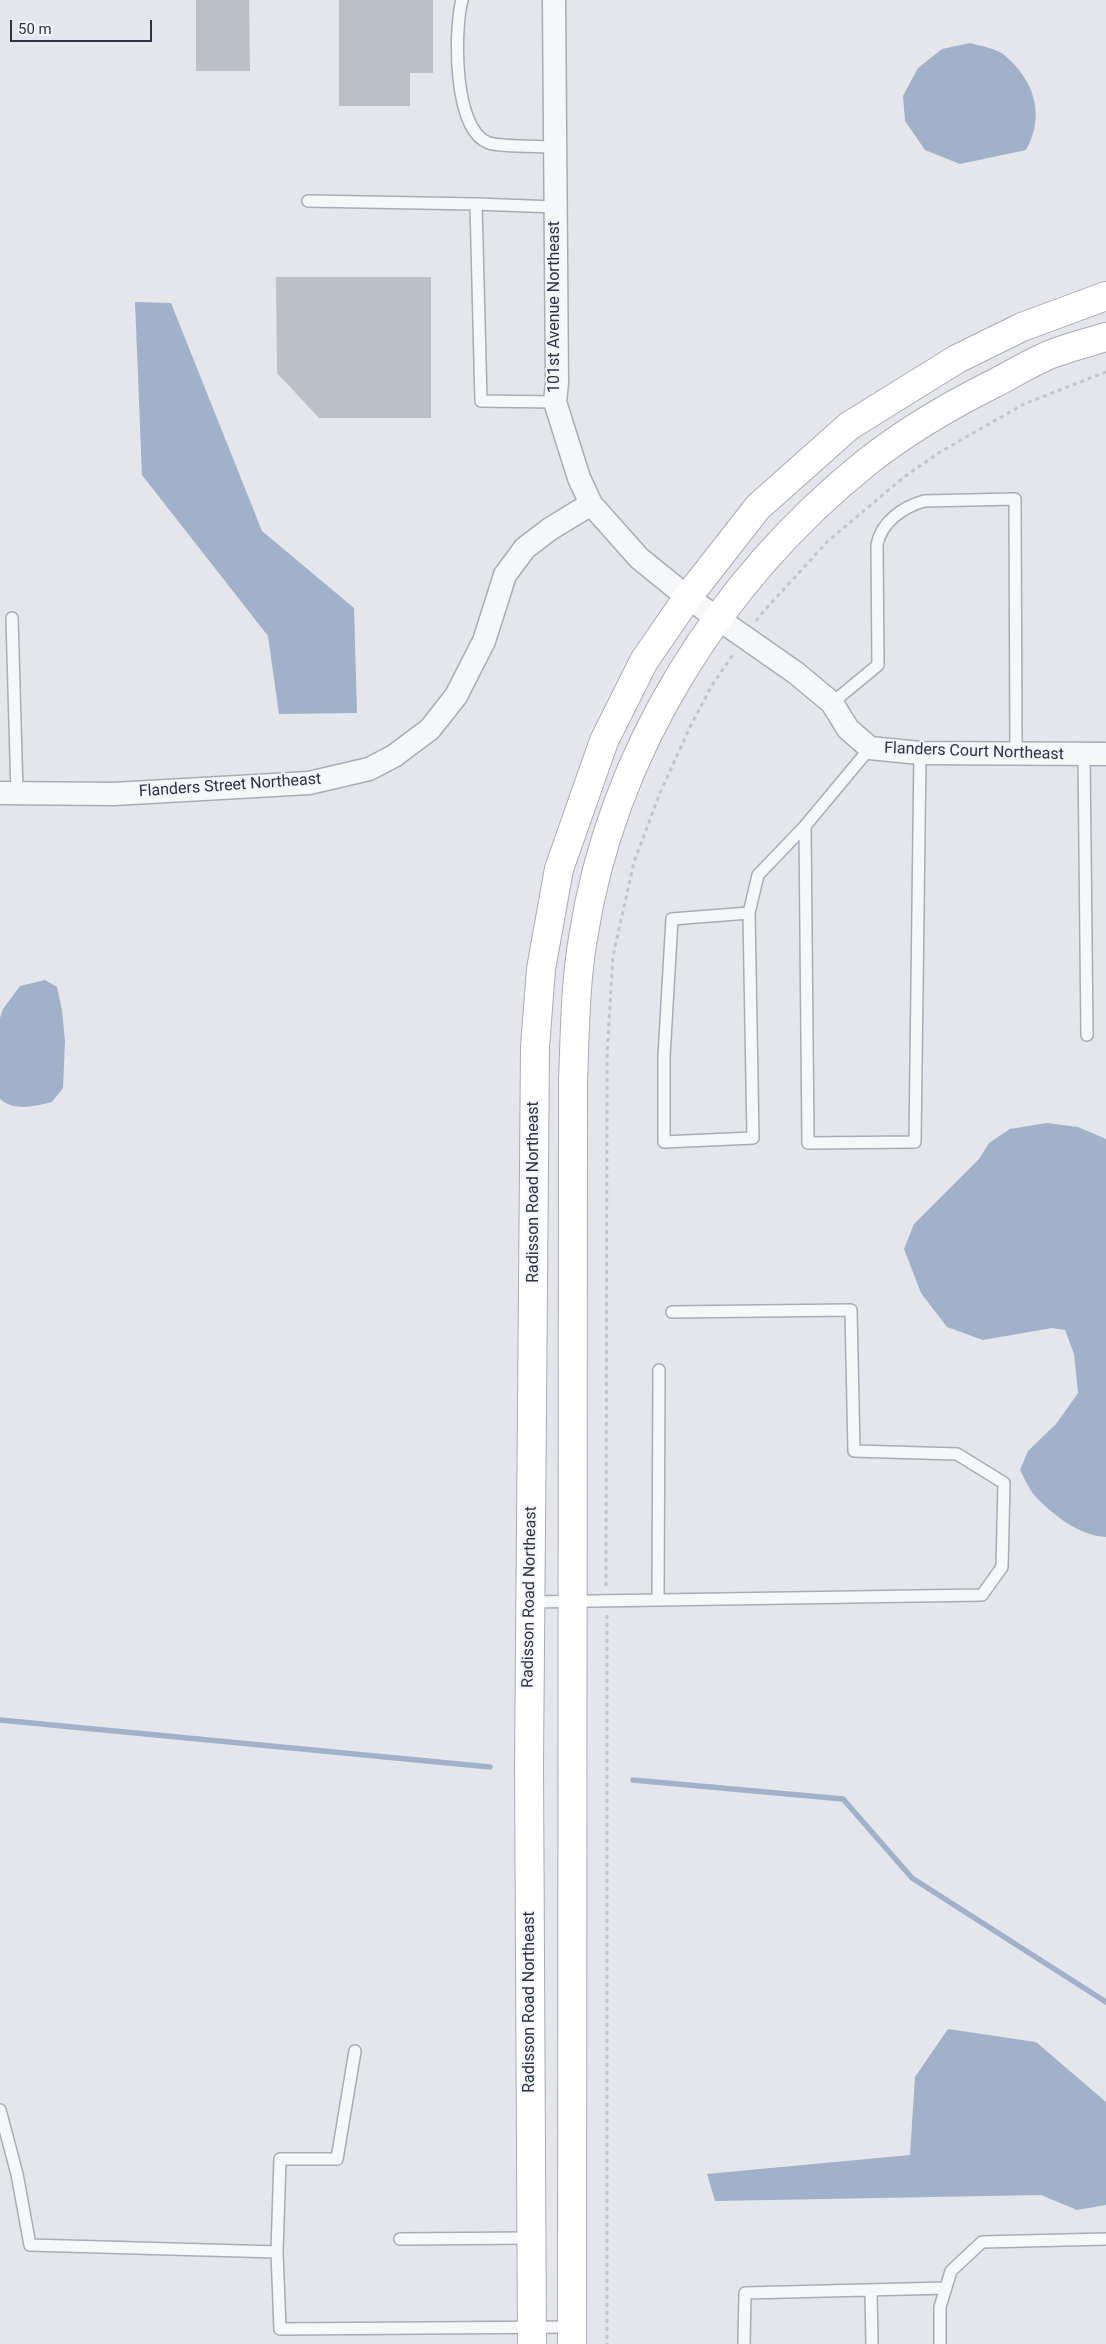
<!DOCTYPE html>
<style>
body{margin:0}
#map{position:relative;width:1106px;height:2344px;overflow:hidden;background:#e4e6eb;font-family:Roboto,sans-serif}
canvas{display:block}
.scale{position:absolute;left:10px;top:20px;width:142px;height:22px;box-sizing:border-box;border:2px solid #2c3243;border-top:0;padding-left:6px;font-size:15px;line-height:18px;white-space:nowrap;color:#2c3243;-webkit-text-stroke:4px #f3f5f8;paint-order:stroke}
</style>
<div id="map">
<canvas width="1106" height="2344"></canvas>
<div class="scale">50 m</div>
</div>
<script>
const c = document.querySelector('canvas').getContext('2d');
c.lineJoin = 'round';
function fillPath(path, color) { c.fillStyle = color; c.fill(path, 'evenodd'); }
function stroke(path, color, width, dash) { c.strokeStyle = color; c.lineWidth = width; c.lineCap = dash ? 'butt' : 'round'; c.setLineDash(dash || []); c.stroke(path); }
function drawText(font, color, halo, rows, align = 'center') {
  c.font = font + ' Roboto,sans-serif'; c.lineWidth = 4; c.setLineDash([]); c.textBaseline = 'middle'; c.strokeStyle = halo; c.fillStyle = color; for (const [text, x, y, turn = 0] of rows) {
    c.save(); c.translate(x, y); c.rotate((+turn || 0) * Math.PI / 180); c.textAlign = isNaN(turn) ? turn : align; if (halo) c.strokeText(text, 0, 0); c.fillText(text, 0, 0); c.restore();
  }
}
const water = new Path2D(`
 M970,43C980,46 995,48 1003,54C1034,79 1046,115 1026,150L960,164L925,150L905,121L903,96L918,68L942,49Z
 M135,302L171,303L262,531L354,608L357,713L279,714L268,636L142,475Z
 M45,980L57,987L62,1010L65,1041L63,1088L52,1102C35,1106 15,1112 0,1099V1018L3,1009L20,986Z
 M1047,1123L1078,1127L1106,1139V1537C1080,1536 1053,1515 1036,1497C1029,1490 1025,1479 1020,1470L1028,1451L1056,1424L1078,1393L1074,1354L1065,1330L1052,1328L983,1340L947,1327L921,1293L904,1249L914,1224L979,1159L989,1143L1010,1129Z
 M948,2029L1036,2042L1106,2102V2205L1077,2210L1041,2195L715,2201L707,2174L910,2155L915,2077Z`);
const stream = new Path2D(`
 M0,1720L490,1767
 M633,1780L843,1799L912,1878L1106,2002`);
const building = new Path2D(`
 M196,0H249L250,71H196Z
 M339,0H433V73H410V106H339Z
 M276,277H431V418H319L277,373Z`);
const path = new Path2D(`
 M756,621L763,612L828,541L904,477L940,452L1024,404L1106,372
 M606,1586L607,1055L613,956L634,862L660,793L690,727L711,687L734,653
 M607,1615V2344`);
const service = new Path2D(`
 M462,0C454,30 453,131 489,143C501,147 539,146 554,147
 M308,201L476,204
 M555,207L476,204L481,401L555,402
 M12,618L17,793
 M832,703L878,665L877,545C881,522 903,507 924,501L1015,499L1016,754
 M1084,754L1087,1035
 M805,826L808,1143L915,1142L920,753
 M749,913L753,1138L664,1142V1056L672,919L749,913L758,875L805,826L870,748
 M658,1600L659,1370
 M530,1602L982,1595L1002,1567L1004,1483L957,1454L854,1451L851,1310L672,1312
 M0,2110L17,2174L30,2245L277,2252L280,2329L572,2327
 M400,2239L531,2238
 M277,2252L280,2159H337L355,2051
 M871,2290L872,2344
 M744,2344L745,2293L946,2288
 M940,2344V2307L951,2271L982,2242L1106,2239`);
const minor = new Path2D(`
 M554,0L557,383L555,402L579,478L591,504L639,558L687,597L796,673L832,703L848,729L870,748L920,753L1106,754
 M0,793L114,794L309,783L369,769L394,756L430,729L456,696L484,641L505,575L525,548L550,529L591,504`);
const secondary = new Path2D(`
 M532,2344L529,1765L535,1047L541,969L559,869L604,741L644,661L690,594L758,507L849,426L957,359L1022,327L1106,296
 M572,2344L573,1081C575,1033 575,985 583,938C612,751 720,580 867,462C905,432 949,406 993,384C1013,374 1033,361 1054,353C1071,347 1089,342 1106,337`);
const streetNames = [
 ["101st Avenue Northeast",555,307,-90],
 ["Flanders Court Northeast",974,752,2],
 ["Flanders Street Northeast",230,786,-4],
 ["Radisson Road Northeast",534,1192,-90],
 ["Radisson Road Northeast",530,1597,-89],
 ["Radisson Road Northeast",530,2002,-90]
];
fillPath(water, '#a1b1c9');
stroke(stream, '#a1b1c9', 5.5);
fillPath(building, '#bbbfc8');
stroke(service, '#a9acb5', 14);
stroke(minor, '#a9acb5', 25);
stroke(secondary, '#a9acb5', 30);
stroke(path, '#c1c4ca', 3, [4, 4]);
stroke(service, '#f6f7f9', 11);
stroke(minor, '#f6f7f9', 22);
stroke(secondary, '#fff', 28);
drawText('16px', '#2c3243', '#f3f5f8', streetNames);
</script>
